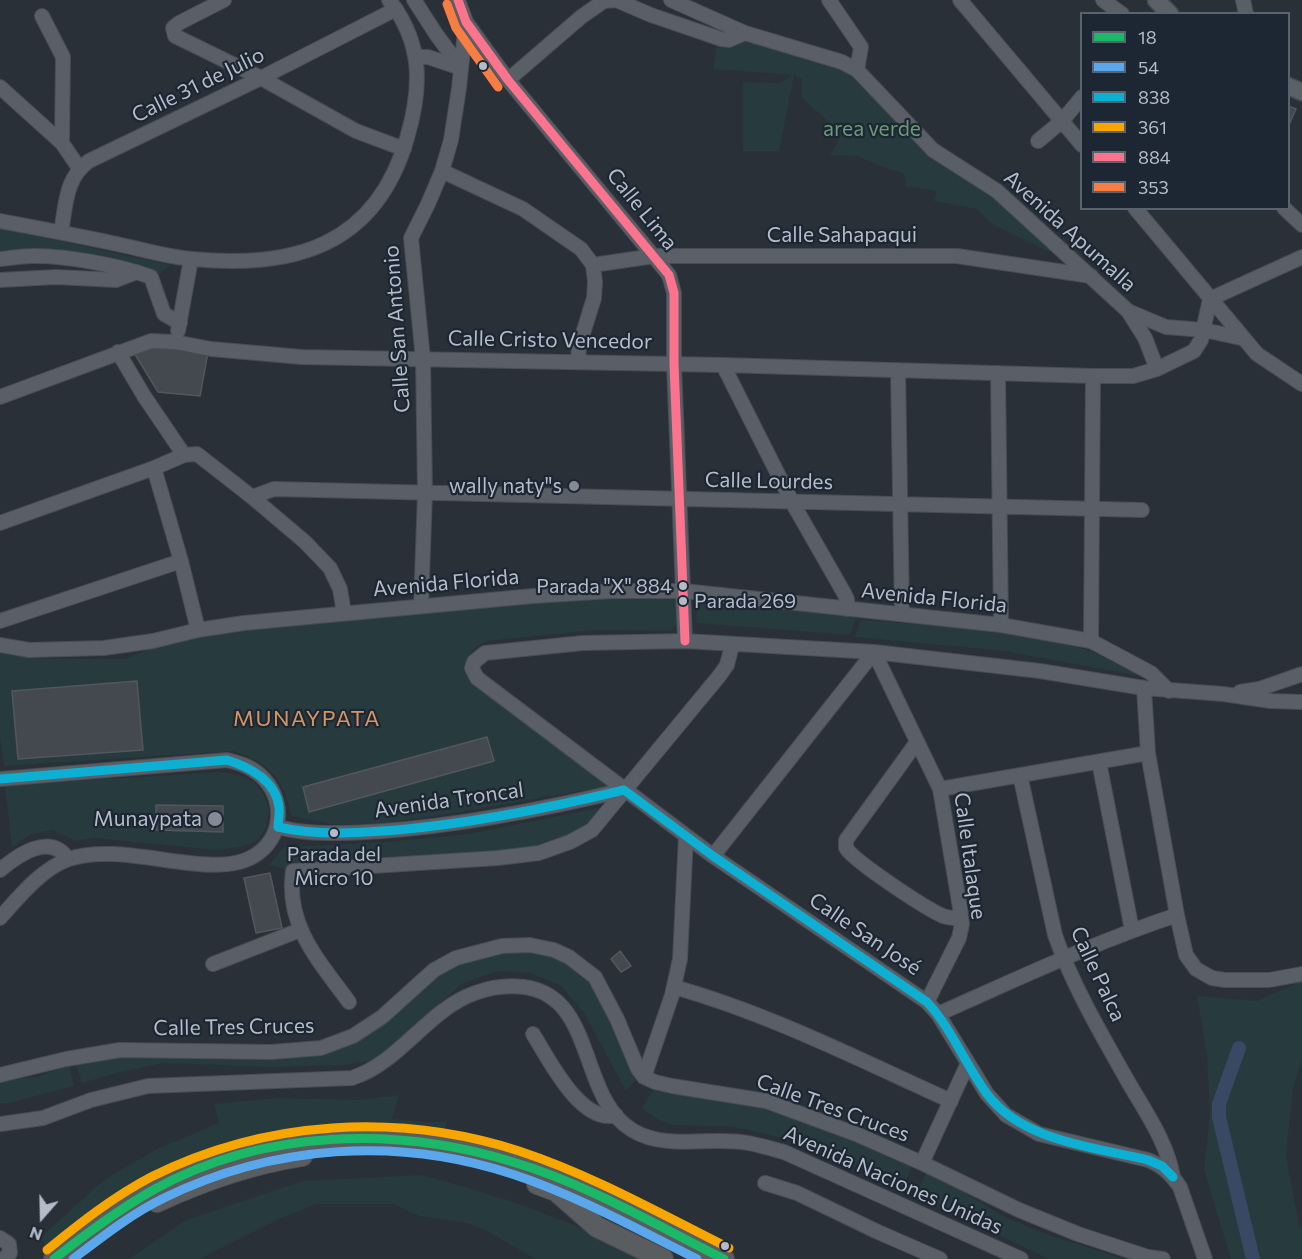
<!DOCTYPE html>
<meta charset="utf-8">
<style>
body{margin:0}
#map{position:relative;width:1302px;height:1259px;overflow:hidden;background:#2a3038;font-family:Commissioner,sans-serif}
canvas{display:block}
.legend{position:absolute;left:1080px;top:12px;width:210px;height:198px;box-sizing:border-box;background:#1d2633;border:2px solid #59626f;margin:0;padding:8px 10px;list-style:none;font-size:18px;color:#b4bcc9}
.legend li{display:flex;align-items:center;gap:12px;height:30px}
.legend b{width:30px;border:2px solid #59626f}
.north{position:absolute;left:12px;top:1187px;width:60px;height:60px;-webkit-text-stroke:4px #1d2633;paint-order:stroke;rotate:200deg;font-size:16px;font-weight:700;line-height:24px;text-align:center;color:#b4bcc9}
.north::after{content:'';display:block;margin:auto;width:21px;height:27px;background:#b4bcc9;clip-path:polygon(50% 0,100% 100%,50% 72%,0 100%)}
</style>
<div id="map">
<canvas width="1302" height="1259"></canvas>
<ul class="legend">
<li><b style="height:8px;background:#1ab867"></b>18</li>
<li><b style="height:8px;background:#5aa8eb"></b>54</li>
<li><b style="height:8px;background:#0dafd3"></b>838</li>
<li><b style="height:8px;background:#f7a600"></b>361</li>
<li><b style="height:8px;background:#fc738d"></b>884</li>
<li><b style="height:8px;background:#f77d43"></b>353</li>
</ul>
<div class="north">N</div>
</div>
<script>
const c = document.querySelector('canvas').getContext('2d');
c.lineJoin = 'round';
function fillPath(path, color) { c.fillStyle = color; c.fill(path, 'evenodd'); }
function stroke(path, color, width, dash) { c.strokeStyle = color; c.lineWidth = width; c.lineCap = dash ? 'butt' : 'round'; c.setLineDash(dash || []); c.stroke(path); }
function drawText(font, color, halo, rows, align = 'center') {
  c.font = font + ' Commissioner,sans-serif'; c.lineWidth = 4.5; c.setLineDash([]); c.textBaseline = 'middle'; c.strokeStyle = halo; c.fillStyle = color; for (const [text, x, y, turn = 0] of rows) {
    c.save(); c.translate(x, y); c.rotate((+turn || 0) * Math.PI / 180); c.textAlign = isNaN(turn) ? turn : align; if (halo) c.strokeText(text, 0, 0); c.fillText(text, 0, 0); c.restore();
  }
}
const green = new Path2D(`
 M719,32L834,60L920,131L1050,231L1076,249L1085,259L1045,250L990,223L977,209L934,201L937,191L906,186L904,173L891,170L857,156L830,155L842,134L802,98V79L794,75L779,151H743V82L780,83L792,75L713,69Z
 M0,228L170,265L158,275C107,267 52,255 0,266Z
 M674,597L677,601L676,625L670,631L596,630L487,641C475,646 470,651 468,664L615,791L584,790L467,811L385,823L336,825L291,816C285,780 268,761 233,751L4,766L0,736V652L41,659H126L171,639L284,621L575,598Z
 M697,602L857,615L850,635L696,623Z
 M861,620L998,630L1071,645L1093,652L1141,676L1004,651L855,637Z
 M223,772L239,775L254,782L264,795L269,810L266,828L257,841L241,847L215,850L95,838L75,841L53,830L31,834L12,847L5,785Z
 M604,807L586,831L525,849L301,867L288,873L282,868L269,865L284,847L386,842L468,834Z
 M541,942L599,976L626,1021L644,1060L640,1075L626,1091L585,1014L561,986L531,973L497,971L461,984L388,1051L369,1061L345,1065L270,1067L163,1063L120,1072L82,1083L73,1058L270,1048L337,1042L434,970Z
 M1302,981V1060L1293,1088L1286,1156L1299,1225L1302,1229V1259H1231L1204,1170L1210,1115L1207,1055L1197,996L1257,1001Z
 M69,1064L74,1086L9,1103H0V1080L38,1077Z
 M659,1081L769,1106L916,1159L903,1186L783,1138L735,1127L673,1125L659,1120L642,1108Z
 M399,1095L392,1119L427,1122L447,1121L444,1134L361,1125L284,1131L240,1141L164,1169L107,1200L45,1246L41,1237L104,1180L157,1149L219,1123L214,1104L278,1098L358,1100Z
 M928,1170L1004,1217L1049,1235L1124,1259H1049L915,1195Z
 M421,1175C499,1195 576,1222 648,1259H536L485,1230L468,1223L419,1216L393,1204H316L275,1221L199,1259H129L186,1220L303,1181Z`);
const canal = new Path2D(`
 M1239,1048L1219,1104V1117L1253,1259`);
const building = new Path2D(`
 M1288,106L1296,109L1288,127Z
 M145,346L208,352L200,396L158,392L133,351Z
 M137,681L143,750L18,759L12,691Z
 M487,737L494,761L309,812L303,787Z
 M156,805L223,806V832L156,830Z
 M270,873L282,928L256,933L244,878Z
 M620,951L631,966L621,972L611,959Z`);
const minor = new Path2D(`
 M224,0L179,23L173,28L175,36L261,78L356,131L404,149
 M414,0L436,34L461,68
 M458,0L466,22L508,80L669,275L674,293V364L685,641
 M671,0L745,33L842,62L857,70L933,150L997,191L1128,311L1166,327L1204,330L1241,338
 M829,0L861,47L857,70
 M960,0L1082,145
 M1103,0L1122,14
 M1243,0L1246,14
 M42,16L63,57L62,143
 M415,57H428L461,68
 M508,80L581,17L604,1L616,0L651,15L721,39L729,40L745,33
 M0,87L62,143L79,168
 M1038,141L1062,121L1082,97
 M442,171L523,209L581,249L593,265L595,282L594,298L579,346L578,362
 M1135,208L1257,354L1302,384
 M1284,208L1302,225
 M0,221C37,228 75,235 112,243C138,248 166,257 192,259C294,269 376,246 407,138C422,87 423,43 389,0
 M61,232C66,205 65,178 89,161L261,78L396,9
 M0,259C11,258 22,256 32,256C64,255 122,266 151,277L164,314L180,323
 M593,265L654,256H957L1091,276
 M0,280L56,277L116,280L137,272
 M1210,299L1302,257
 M1128,311L1145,338L1157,369
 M178,331L191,259
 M118,352L144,396L184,455
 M723,365L792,502L844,593L847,599V609
 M898,370L902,614
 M998,373L1001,625
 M0,397L151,341L175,342L211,349L302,357L723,365L1093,376H1133L1157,369L1194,351L1201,340L1210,299
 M154,468L181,561L198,630
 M252,497L274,489L1142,510
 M0,523L154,468L184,455L197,454L252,497L305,542L330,568L340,589L344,613
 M421,606L425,493L423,359L411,238L428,204L442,171L451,140L459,88L466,22
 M0,621L181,561
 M1091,641L1093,376
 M0,645L29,650L104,648L153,641L198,630L244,623L533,596L612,591H684L1001,625L1091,641L1151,673L1169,691
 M1144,688L1148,753L1177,915L1186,955L1196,969L1212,978L1225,980H1269L1302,974
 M1240,692L1259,689L1302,674
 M917,742L846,840V848C855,862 925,908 943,916C949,918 955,918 961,919
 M1099,762L1132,930
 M1020,775L1055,935C1072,984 1100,1032 1126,1078C1144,1110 1167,1141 1173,1177
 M0,779L227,760C239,763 250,766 260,775C286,798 284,838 254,856C212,882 124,840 69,859C41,869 19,897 0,918
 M940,789L1148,753
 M278,827C312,836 348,833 383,831C464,825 545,809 624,790
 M713,856L874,652L940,789L960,908L962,924L959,938L927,1002
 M0,870C18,855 50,832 68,859
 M213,964L300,930
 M674,987C770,1014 860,1060 951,1101
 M349,1002C319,961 285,925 293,871L498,858L539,853L570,842L592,830L720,675L727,665L732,645
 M938,1014C1017,979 1095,942 1177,915
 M533,1034C548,1058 581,1125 616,1115
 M0,1075L66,1059L120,1050L271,1052L321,1048L353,1036L382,1017L434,970L456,958L502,946L530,945L554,950L569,957L595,977L617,1019L638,1069L644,1077L655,1082L672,1086L766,1101L856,1134L922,1163L1019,1210L1078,1234L1148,1257L1163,1259
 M644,1077L672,995L680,959L686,836
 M0,1124L43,1118L91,1100L148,1086L352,1078C401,1062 427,1010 475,993C491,987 508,985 524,987C596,996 578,1097 632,1130C666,1151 710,1136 748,1143C760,1145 772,1149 784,1152L1021,1259
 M922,1163L968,1063
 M765,1183L797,1193L878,1232L940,1259
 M0,1238L9,1244L10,1253L4,1259
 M1205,1259L1180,1187C1171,1174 1163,1166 1148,1160L1039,1134L1006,1115L987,1094L938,1014L927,1002L713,856L477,678L472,668L474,662L485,653L583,643L685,641L874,652L1040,671L1144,688L1223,694L1271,701L1302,702`);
const major = new Path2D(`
 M1156,0L1170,14
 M1288,86L1302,92`);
const highway = new Path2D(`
 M537,1184L556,1191L597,1227L663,1259
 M157,1202C204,1180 251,1164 302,1156
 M54,1259C182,1145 350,1108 514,1162C587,1187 655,1225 724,1259`);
const bus1 = new Path2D(`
 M54,1259C87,1233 119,1209 155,1189C264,1129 396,1126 513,1162C587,1184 656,1225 724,1259`);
const bus2 = new Path2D(`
 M73,1259C102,1237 131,1214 164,1198C272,1145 397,1136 512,1174C576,1195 637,1229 697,1259`);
const bus3 = new Path2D(`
 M0,779L227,760C250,767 276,781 279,807C280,814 278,821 278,827C317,836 357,833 397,830C474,823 549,808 624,790L713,856L927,1002C952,1029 965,1064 987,1094C1022,1141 1094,1147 1148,1160L1162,1166L1173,1177`);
const bus4 = new Path2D(`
 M47,1250C80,1223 113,1197 151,1177C265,1120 398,1112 519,1151C592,1175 661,1214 729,1248`);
const bus5 = new Path2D(`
 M458,0L466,22L508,80L669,275L674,293V364L685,641`);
const bus6 = new Path2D(`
 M447,4L456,28L498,87`);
const markers = [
 [483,66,5,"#b4bcc9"],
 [574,486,6,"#848b96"],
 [683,586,5,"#b4bcc9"],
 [683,601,5,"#b4bcc9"],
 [215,819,8,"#848b96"],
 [334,833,5,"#b4bcc9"],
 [725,1246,5,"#b4bcc9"]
];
const busNames = [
 ["Parada \"X\" 884",672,586],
 ["Parada 269",694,601,"left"],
 ["Parada del",334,854,"center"],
 ["Micro 10",334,878,"center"]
];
const streetNames = [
 ["Calle 31 de Julio",198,85,-26],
 ["Calle Lima",642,209,51],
 ["Avenida Apumalla",1070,231,42],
 ["Calle Sahapaqui",842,235],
 ["Calle San Antonio",397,329,-94],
 ["Calle Cristo Vencedor",550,340,1],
 ["Calle Lourdes",769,481,1],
 ["Avenida Florida",446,583,-5],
 ["Avenida Florida",934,598,6],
 ["Avenida Troncal",449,800,-8],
 ["Calle Italaque",970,856,82],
 ["Calle San José",865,934,34],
 ["Calle Palca",1098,974,65],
 ["Calle Tres Cruces",234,1027,-1],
 ["Calle Tres Cruces",833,1108,20],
 ["Avenida Naciones Unidas",893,1180,24]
];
const parkNames = [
 ["area verde",872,129]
];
const poiNames = [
 ["wally naty\"s",562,486],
 ["Munaypata",202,819]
];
const neighbourhoodNames = [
 ["MUNAYPATA",307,719]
];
fillPath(green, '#273a3e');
stroke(canal, '#384963', 14);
fillPath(building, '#444950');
stroke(building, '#52575f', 1.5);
stroke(minor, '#484c53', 16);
stroke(major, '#484c55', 19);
stroke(highway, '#474c53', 22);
stroke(minor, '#5a5e66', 14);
stroke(major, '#5c6168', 16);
stroke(highway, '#5a5d60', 20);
stroke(bus1, '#1ab867', 9);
stroke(bus2, '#5aa8eb', 9);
stroke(bus3, '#0dafd3', 9);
stroke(bus4, '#f7a600', 9);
stroke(bus5, '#fc738d', 9);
stroke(bus6, '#f77d43', 9);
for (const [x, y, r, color] of markers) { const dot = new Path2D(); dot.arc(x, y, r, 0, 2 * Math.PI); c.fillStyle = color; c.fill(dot); stroke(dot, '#1d2633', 2); }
drawText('20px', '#b4bcc9', '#1d2633', busNames, 'right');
drawText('21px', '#b4bcc9', '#1d2633', streetNames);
drawText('21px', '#6b9a76', '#1d2633', parkNames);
drawText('21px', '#b4bcc9', '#1d2633', poiNames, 'right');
c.letterSpacing = '1.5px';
drawText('22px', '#d59563', '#1d2633', neighbourhoodNames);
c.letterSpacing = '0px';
</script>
